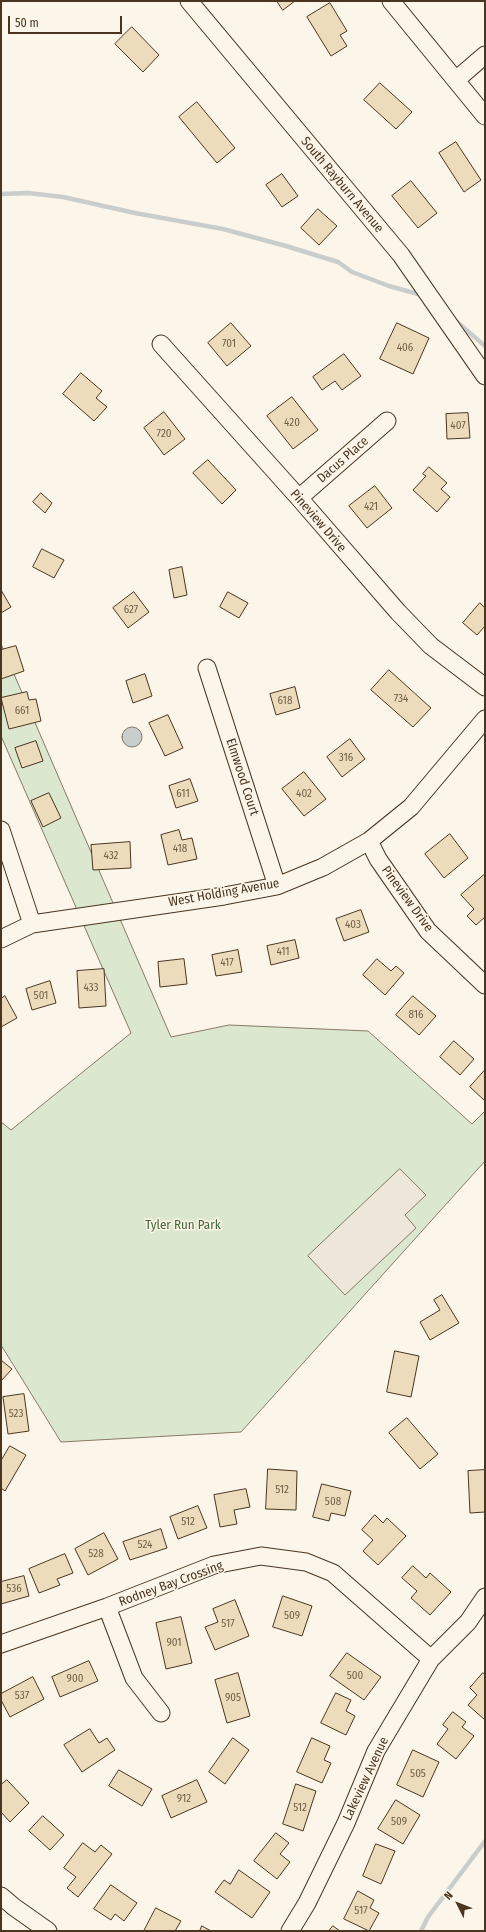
<!DOCTYPE html>
<style>
body{margin:0}
#map{position:relative;width:486px;height:1932px;overflow:hidden;background:#fbf6e9;font-family:"Fira Sans Condensed",sans-serif}
canvas{display:block}
.frame{position:absolute;inset:0;border:2px solid #4a3520;pointer-events:none}
.north{position:absolute;left:438px;top:1884px;width:40px;height:40px;-webkit-text-stroke:3px #fbf6e9;paint-order:stroke;rotate:312deg;font-size:11px;font-weight:700;line-height:16px;text-align:center;color:#4a3520}
.north::after{content:'';display:block;margin:auto;width:14px;height:18px;background:#4a3520;clip-path:polygon(50% 0,100% 100%,50% 72%,0 100%)}
.scale{position:absolute;left:8px;top:16px;width:114px;height:18px;box-sizing:border-box;border:2px solid #4a3520;border-top:0;padding-left:5px;font-size:12px;line-height:14px;white-space:nowrap;color:#4a3520;-webkit-text-stroke:3px #fbf6e9;paint-order:stroke}
</style>
<div id="map">
<canvas width="486" height="1932"></canvas>
<div class="frame"></div>
<div class="north">N</div>
<div class="scale">50 m</div>
</div>
<script>
const c = document.querySelector('canvas').getContext('2d');
c.lineJoin = 'round';
function fillPath(path, color) { c.fillStyle = color; c.fill(path, 'evenodd'); }
function stroke(path, color, width, dash) { c.strokeStyle = color; c.lineWidth = width; c.lineCap = dash ? 'butt' : 'round'; c.setLineDash(dash || []); c.stroke(path); }
function drawText(font, color, halo, rows, align = 'center') {
  c.font = font + ' "Fira Sans Condensed",sans-serif'; c.lineWidth = 3; c.setLineDash([]); c.textBaseline = 'middle'; c.strokeStyle = halo; c.fillStyle = color; for (const [text, x, y, turn = 0] of rows) {
    c.save(); c.translate(x, y); c.rotate((+turn || 0) * Math.PI / 180); c.textAlign = isNaN(turn) ? turn : align; if (halo) c.strokeText(text, 0, 0); c.fillText(text, 0, 0); c.restore();
  }
}
const green = new Path2D(`
 M1,644L171,1037L229,1025L368,1031L472,1124L485,1111V1161L241,1432L61,1442L1,1345V1122L11,1130L131,1033L1,736Z`);
const parking = new Path2D(`
 M400,1169L426,1195L405,1215L416,1228L345,1295L308,1256Z`);
const water = new Path2D(`
 M122 737a10 10 0 1 1 20 0a10 10 0 1 1-20 0Z`);
const stream = new Path2D(`
 M1,194L28,193L63,197L135,213L223,229L286,246L338,262L352,272L389,286L418,294
 M456,321L485,346
 M421,1931L428,1917L485,1841`);
const building = new Path2D(`
 M277,1H295L283,10Z
 M330,3L347,31L340,35L347,46L331,56L307,17Z
 M132,27L159,55L143,72L115,44Z
 M380,83L412,112L396,129L364,100Z
 M197,102L235,148L217,163L179,117Z
 M456,142L481,180L464,192L439,153Z
 M282,174L298,196L282,207L266,185Z
 M411,181L437,213L418,228L392,196Z
 M318,209L337,226L319,245L301,228Z
 M231,323L251,346L227,366L208,343Z
 M397,323L429,338L413,374L380,359Z
 M344,354L361,376L342,390L335,381L322,390L313,377Z
 M81,373L102,391L96,398L107,407L94,421L63,394Z
 M292,397L318,430L293,449L267,416Z
 M164,412L185,439L164,455L144,428Z
 M468,413L470,438L447,439L446,414Z
 M208,460L236,490L222,504L193,473Z
 M429,467L447,483L441,489L450,497L437,512L413,490L426,476L423,474Z
 M375,486L392,508L367,528L349,506Z
 M41,493L52,503L45,513L33,502Z
 M42,549L64,560L54,578L33,567Z
 M182,567L187,595L174,598L169,570Z
 M1,590L11,607L1,613Z
 M134,592L149,612L128,628L113,608Z
 M228,592L248,603L239,618L220,607Z
 M480,603L485,608V626L477,635L463,623Z
 M16,646L24,671L1,679V650Z
 M389,670L431,708L413,727L371,690Z
 M145,674L152,696L133,703L126,681Z
 M295,687L300,708L276,715L270,694Z
 M27,692L29,700L36,699L41,721L9,729L1,698Z
 M168,715L183,748L165,756L149,723Z
 M350,739L365,759L342,777L327,757Z
 M36,741L43,761L22,768L15,748Z
 M304,772L326,799L304,816L282,789Z
 M190,779L198,801L176,808L169,786Z
 M49,793L61,818L43,827L31,801Z
 M179,830L182,840L192,838L197,859L168,865L161,835Z
 M450,834L468,858L444,878L425,854Z
 M130,842L131,868L93,870L91,845Z
 M485,874V917L476,925L467,916L474,909L461,895Z
 M361,910L369,932L344,941L336,919Z
 M295,940L299,958L271,965L267,946Z
 M238,950L242,972L216,976L212,955Z
 M184,959L187,984L160,987L158,962Z
 M377,959L391,971L396,966L404,973L385,995L363,975Z
 M104,969L106,1006L79,1008L77,971Z
 M50,981L56,1003L32,1010L26,989Z
 M5,996L17,1018L1,1027V999Z
 M413,996L436,1016L419,1035L396,1015Z
 M454,1041L474,1059L460,1075L440,1057Z
 M485,1070V1101L470,1087Z
 M442,1295L459,1323L430,1340L420,1322L440,1310L434,1300Z
 M395,1351L419,1356L411,1397L387,1392Z
 M1,1360L12,1369L1,1381Z
 M24,1394L29,1431L8,1434L3,1397Z
 M407,1418L438,1454L420,1469L389,1433Z
 M10,1446L26,1455L5,1491L1,1488V1461Z
 M268,1469L297,1471L296,1510L266,1509Z
 M485,1470V1512L470,1513L468,1471Z
 M322,1484L351,1491L345,1516L331,1513L329,1521L313,1517Z
 M246,1489L250,1507L234,1510L237,1524L220,1527L214,1495Z
 M198,1506L207,1528L178,1539L170,1517Z
 M375,1515L383,1523L387,1518L406,1536L378,1565L363,1551L373,1540L362,1530Z
 M161,1529L167,1548L130,1560L123,1542Z
 M104,1533L118,1559L88,1575L75,1549Z
 M65,1554L73,1573L57,1579L60,1585L39,1593L29,1569Z
 M413,1566L426,1578L430,1573L451,1592L430,1615L411,1598L417,1591L402,1578Z
 M24,1576L29,1596L1,1604V1582Z
 M283,1596L312,1606L302,1636L273,1627Z
 M235,1600L249,1636L215,1650L205,1627L218,1622L213,1609Z
 M181,1617L192,1663L166,1669L156,1623Z
 M347,1653L381,1677L364,1700L330,1676Z
 M89,1661L98,1681L60,1697L52,1677Z
 M238,1673L250,1716L227,1723L215,1680Z
 M483,1673L485,1674V1720L468,1705L477,1695L470,1688Z
 M33,1677L44,1699L10,1717L1,1700V1694Z
 M336,1693L351,1700L346,1711L355,1716L346,1735L321,1723Z
 M453,1712L466,1722L462,1727L474,1736L456,1759L437,1744L448,1729L443,1725Z
 M90,1729L99,1743L107,1738L115,1750L82,1772L64,1745Z
 M233,1738L249,1750L225,1784L209,1772Z
 M312,1738L330,1746L324,1760L331,1763L322,1783L297,1772Z
 M413,1750L439,1762L423,1797L397,1785Z
 M119,1770L152,1789L142,1806L109,1786Z
 M7,1780L29,1803L10,1822L1,1812V1785Z
 M197,1780L207,1802L171,1818L162,1796Z
 M296,1784L316,1791L303,1831L283,1824Z
 M396,1800L420,1815L403,1844L378,1829Z
 M43,1816L64,1835L50,1850L29,1831Z
 M276,1833L289,1843L280,1854L290,1862L277,1879L254,1861Z
 M83,1843L95,1852L101,1845L112,1854L78,1897L67,1888L76,1877L64,1868Z
 M376,1844L395,1851L381,1884L363,1876Z
 M239,1870L270,1892L252,1918L215,1892L224,1880L230,1884Z
 M111,1885L137,1903L124,1921L115,1914L111,1920L94,1909Z
 M358,1891L374,1900L370,1908L379,1913L369,1931L344,1919Z
 M156,1908L181,1921L175,1931H144Z
 M202,1926L211,1931H200Z
 M333,1926L340,1931H329Z`);
const minor = new Path2D(`
 M189,1L401,255L485,376
 M391,1L485,116
 M456,80L485,55
 M161,344L299,498L398,612L431,646L485,687
 M299,498L387,421
 M207,668L277,886
 M1,830L32,924
 M369,841L378,859L428,931L485,985
 M1,939L32,924L224,896L277,886L323,867L369,841L411,807L485,719
 M107,1607L134,1678L161,1713
 M1,1644L107,1607L214,1565L261,1556L306,1562L333,1573L431,1659
 M1,1896L14,1907L48,1931
 M290,1931L307,1903L346,1823L376,1751L431,1659L468,1622L485,1597`);
const numberNames = [
 ["701",229,344],
 ["406",405,348],
 ["420",292,423],
 ["407",458,426],
 ["720",164,434],
 ["421",371,507],
 ["627",131,610],
 ["734",401,699],
 ["618",285,701],
 ["661",22,711],
 ["316",346,758],
 ["611",183,794],
 ["402",304,794],
 ["418",180,849],
 ["432",111,856],
 ["403",353,925],
 ["411",283,952],
 ["417",227,963],
 ["433",91,988],
 ["501",41,996],
 ["816",416,1015],
 ["523",16,1414],
 ["512",282,1490],
 ["508",333,1502],
 ["512",188,1522],
 ["524",145,1545],
 ["528",96,1554],
 ["536",14,1589],
 ["509",292,1616],
 ["517",228,1624],
 ["901",174,1643],
 ["500",355,1676],
 ["900",75,1679],
 ["537",22,1696],
 ["905",233,1698],
 ["505",418,1774],
 ["912",184,1799],
 ["512",300,1808],
 ["509",399,1822],
 ["517",361,1911]
];
const streetNames = [
 ["South Rayburn Avenue",342,185,50],
 ["Dacus Place",343,460,-41],
 ["Pineview Drive",318,521,49],
 ["Elmwood Court",242,777,72],
 ["West Holding Avenue",224,893,-10],
 ["Pineview Drive",407,899,54],
 ["Rodney Bay Crossing",171,1584,-20],
 ["Lakeview Avenue",366,1779,-65]
];
const parkNames = [
 ["Tyler Run Park",183,1225]
];
fillPath(green, '#dce7d0');
stroke(green, '#887966', 1);
fillPath(parking, '#ede7d9');
stroke(parking, '#887966', 1);
fillPath(water, '#c9cecd');
stroke(water, '#887966', 1);
stroke(stream, '#c9cecd', 4.5);
fillPath(building, '#ecdcbc');
stroke(building, '#4a3520', 1);
stroke(minor, '#4a3520', 19);
stroke(minor, '#fbf6e9', 17);
drawText('11px', '#725f47', null, numberNames);
drawText('13px', '#4a3520', '#fbf6e9', streetNames);
drawText('13px', '#436837', '#fbf6e9', parkNames);
</script>
